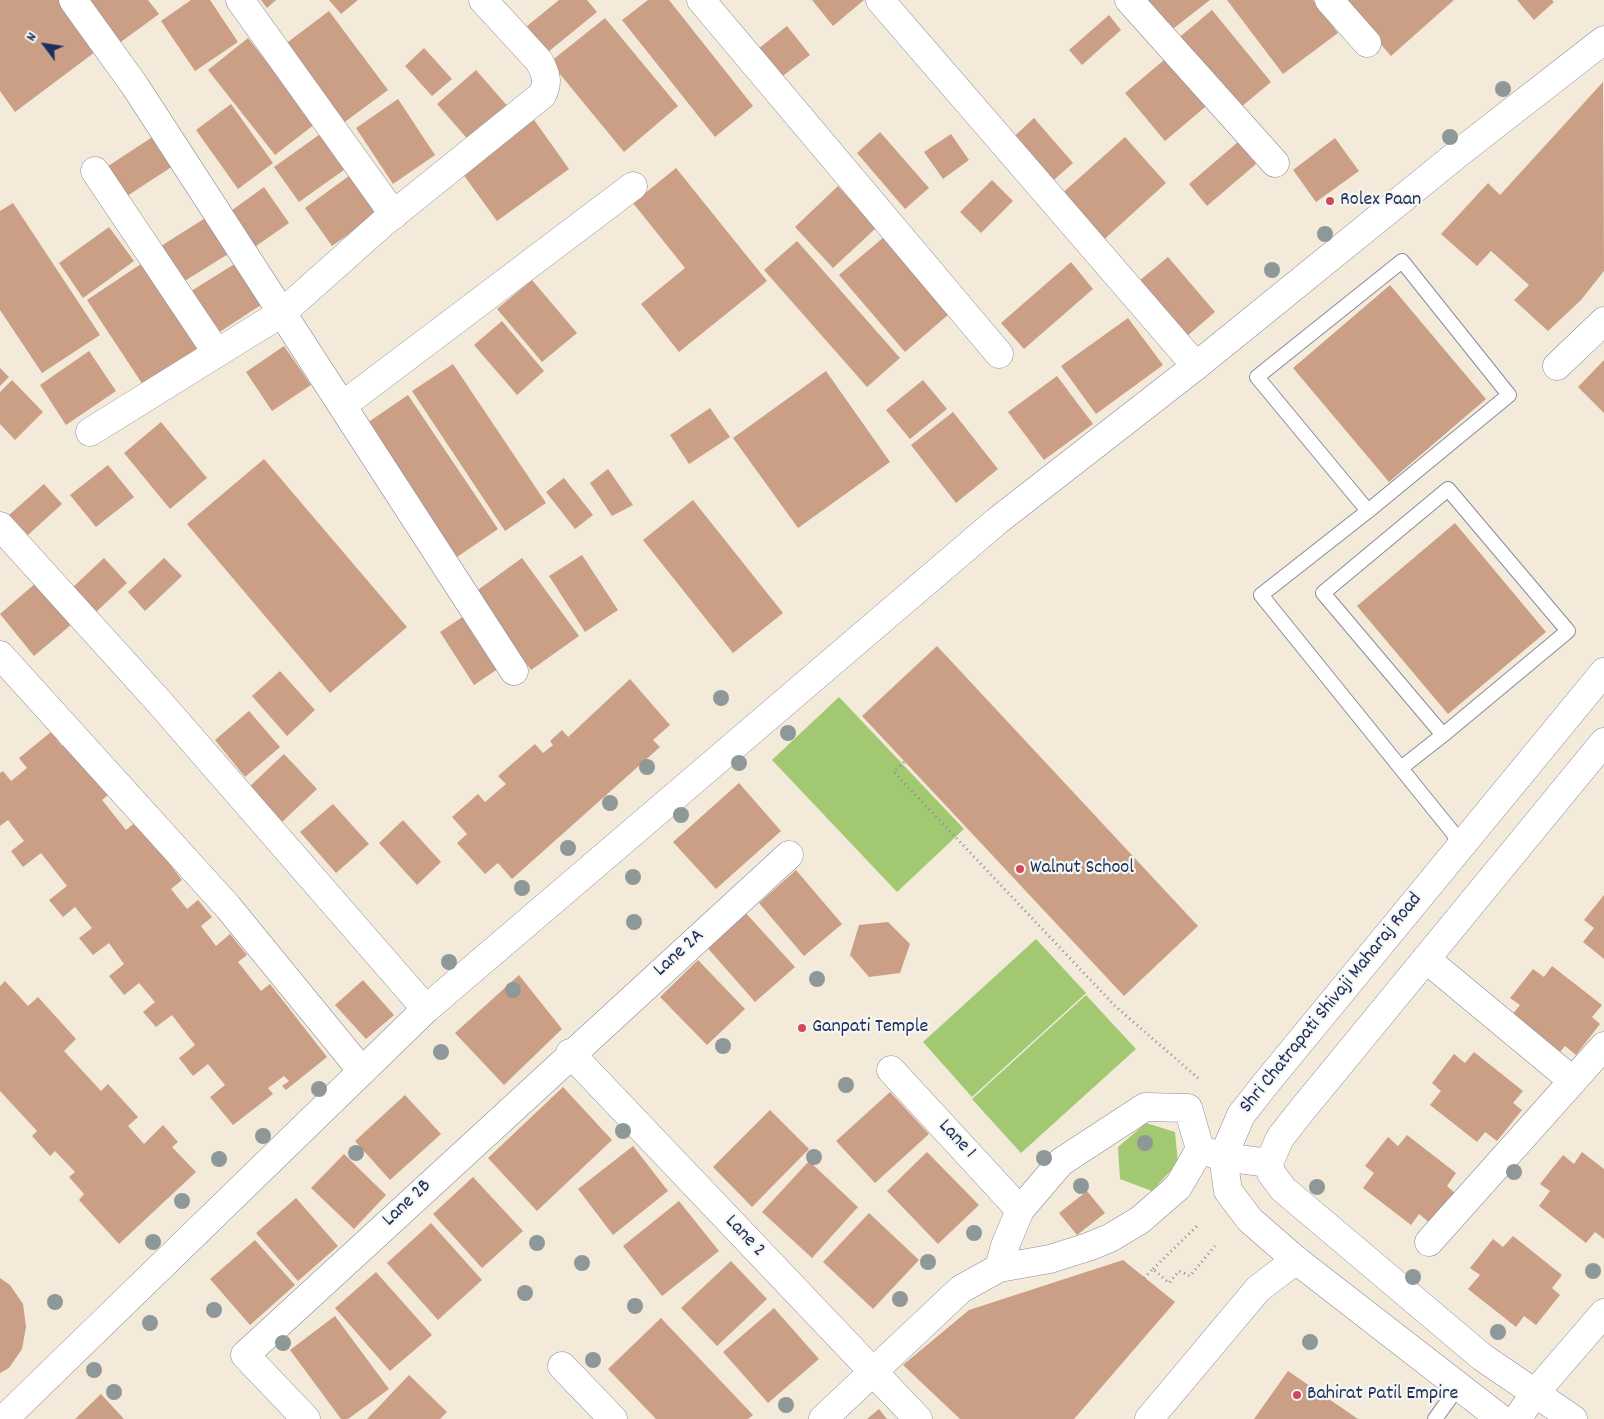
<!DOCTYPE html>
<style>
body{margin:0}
#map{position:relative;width:1604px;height:1419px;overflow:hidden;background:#f4eada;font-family:Dekko,sans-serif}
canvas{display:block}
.north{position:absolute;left:20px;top:20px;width:50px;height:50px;-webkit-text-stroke:4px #f6f6f2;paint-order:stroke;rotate:301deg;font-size:14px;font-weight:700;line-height:20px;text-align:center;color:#1b2f5e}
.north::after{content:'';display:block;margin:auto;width:18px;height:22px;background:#1b2f5e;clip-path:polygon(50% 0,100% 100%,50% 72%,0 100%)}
</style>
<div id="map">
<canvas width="1604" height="1419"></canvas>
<div class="north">N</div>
</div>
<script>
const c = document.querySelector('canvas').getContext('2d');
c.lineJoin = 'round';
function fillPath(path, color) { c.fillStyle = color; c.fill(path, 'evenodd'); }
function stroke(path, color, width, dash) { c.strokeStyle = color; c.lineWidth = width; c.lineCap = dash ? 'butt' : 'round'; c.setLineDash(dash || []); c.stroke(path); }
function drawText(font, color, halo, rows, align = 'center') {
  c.font = font + ' Dekko,sans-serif'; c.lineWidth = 4.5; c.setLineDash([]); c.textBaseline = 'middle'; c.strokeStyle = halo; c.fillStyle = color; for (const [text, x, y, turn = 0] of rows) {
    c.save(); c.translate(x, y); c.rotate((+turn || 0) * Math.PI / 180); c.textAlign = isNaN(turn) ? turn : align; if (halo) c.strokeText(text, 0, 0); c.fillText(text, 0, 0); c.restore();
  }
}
const green = new Path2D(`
 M839,697L964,829L897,892L772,760Z
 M1036,939L1086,993L972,1097L923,1042Z
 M1086,995L1136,1049L1021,1153L972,1099Z
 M1146,1123L1175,1132L1178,1163L1152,1191L1120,1179L1118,1147Z`);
const building = new Path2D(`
 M0,0H63L99,49L15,112L0,91Z
 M86,0H148L159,14L118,44Z
 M191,0H210L238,42L195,71L161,21Z
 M261,0H276L267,8Z
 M329,0H358L341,14Z
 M559,0H587L597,12L548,52L527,26Z
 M648,0H669L753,106L715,137L622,20Z
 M812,0H864L833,26Z
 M1138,0H1210L1165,35Z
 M1227,0H1313L1338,33L1283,74Z
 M1342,0H1454L1391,56Z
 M1517,0H1552L1554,2L1534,20Z
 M1212,10L1271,82L1234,113L1176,40Z
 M329,11L388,90L342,124L284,45Z
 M1109,15L1121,30L1082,65L1069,50Z
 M605,18L678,106L624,152L550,62Z
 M787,26L810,55L780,78L758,49Z
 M248,38L315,124L275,155L208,70Z
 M424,48L452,79L432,96L405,66Z
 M1171,54L1211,102L1165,141L1125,93Z
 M476,70L510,109L471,143L437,104Z
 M1603,82L1604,271L1581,300L1548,331L1514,300L1529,285L1491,251L1477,266L1441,234L1488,183L1500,195Z
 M398,99L435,155L393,184L356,128Z
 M231,104L273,163L238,189L196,130Z
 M532,117L569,169L497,221L460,170Z
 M1034,118L1073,163L1046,187L1007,143Z
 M323,132L348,167L299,202L274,167Z
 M880,132L929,188L905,209L857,153Z
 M951,134L969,160L943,179L924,152Z
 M154,136L173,166L121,200L102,170Z
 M1125,137L1166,183L1098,245L1057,198Z
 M1335,138L1359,171L1316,202L1293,170Z
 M1238,142L1256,164L1207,206L1189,184Z
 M676,168L767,281L679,352L641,304L685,268L633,203Z
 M353,173L380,212L332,246L305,208Z
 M992,180L1013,201L981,233L960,212Z
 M838,186L876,228L833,268L795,227Z
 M264,187L289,223L249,251L224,216Z
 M13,203L100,335L42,373L0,310V211Z
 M210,215L233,251L183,282L161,246Z
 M109,227L134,261L83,298L59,263Z
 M884,237L949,314L905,352L839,275Z
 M797,241L900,358L867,387L764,270Z
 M1168,257L1215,312L1186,337L1139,281Z
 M241,260L267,301L215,335L188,293Z
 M1071,262L1093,289L1024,349L1001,323Z
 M141,264L197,349L143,385L87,300Z
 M532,280L577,333L542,362L497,309Z
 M1390,285L1486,399L1389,482L1293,368Z
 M1128,318L1163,365L1096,414L1061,366Z
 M502,321L544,371L517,395L474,345Z
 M284,346L311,385L272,411L246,372Z
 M89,351L116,391L66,425L40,385Z
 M1604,360V413L1578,387Z
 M453,364L546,503L505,531L412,391Z
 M0,368L9,377L0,386Z
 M826,371L890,462L798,528L733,438Z
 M1057,376L1093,424L1044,460L1008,412Z
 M12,380L43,412L15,440L0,424V392Z
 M923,380L947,409L910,439L886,410Z
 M408,395L498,529L457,557L367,423Z
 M710,408L730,437L689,464L670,435Z
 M953,412L998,469L956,503L911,445Z
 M161,422L207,478L170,509L124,453Z
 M264,459L407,627L330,693L187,524Z
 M108,465L134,497L96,527L70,495Z
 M608,469L633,505L612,516L590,483Z
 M564,478L593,515L575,529L546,492Z
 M44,484L62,504L28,535L9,515Z
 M693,500L783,613L733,653L643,540Z
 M1455,523L1546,632L1448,714L1357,606Z
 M582,555L618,610L585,632L549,576Z
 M104,558L127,583L96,612L73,587Z
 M164,558L182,576L145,611L128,592Z
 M522,558L579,636L531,670L475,592Z
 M37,582L72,624L34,656L0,614Z
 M470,612L505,664L474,685L440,632Z
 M937,646L1198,926L1124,996L862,716Z
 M280,671L315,710L287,736L252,696Z
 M630,679L670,725L653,740L660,747L512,879L498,863L485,874L457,843L467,834L452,817L478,794L485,802L506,784L498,776L535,744L543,753L553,745L550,741L562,730L568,737Z
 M249,711L280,747L245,777L215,740Z
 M51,732L62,746L72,738L113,791L102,800L126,830L137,821L182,880L171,889L187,909L198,900L212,917L201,926L216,946L230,934L247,955L238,962L261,991L270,984L327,1057L286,1090L282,1086L289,1081L284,1076L268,1088L273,1094L233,1125L210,1097L225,1085L208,1064L193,1076L179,1058L195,1045L172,1015L156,1027L143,1012L155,1002L139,983L124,995L109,976L124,964L109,943L93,955L79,938L92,928L75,907L63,917L49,900L67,886L41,853L23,867L11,851L24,841L8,820L0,826V773L3,771L11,781L27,768L19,758Z
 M284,754L317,789L281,823L248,788Z
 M739,783L781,831L716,889L673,842Z
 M333,804L369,844L336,873L300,832Z
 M403,820L441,862L417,885L379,843Z
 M796,870L842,924L804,956L759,903Z
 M1604,895V959L1583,942L1594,928L1584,920Z
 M743,910L795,967L755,1002L705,945Z
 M888,922L910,944L900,973L869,977L850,955L859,925Z
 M698,960L745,1009L707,1045L660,997Z
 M1552,966L1602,1005L1592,1017L1600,1024L1576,1055L1565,1046L1556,1057L1509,1019L1520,1005L1510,998L1533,969L1544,977Z
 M519,975L562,1029L504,1085L455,1033Z
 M363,980L394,1015L366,1039L335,1005Z
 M5,981L28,1006L38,997L76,1039L64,1051L101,1091L108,1084L138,1117L128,1126L144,1144L163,1125L178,1142L172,1147L196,1172L119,1244L79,1200L84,1194L69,1177L75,1172L55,1151L50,1156L32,1136L37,1131L0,1091V986Z
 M1474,1052L1523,1091L1513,1103L1522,1110L1497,1141L1485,1132L1477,1142L1430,1105L1441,1091L1432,1083L1454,1054L1465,1063Z
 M563,1087L612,1140L537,1211L488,1158Z
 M890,1092L929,1134L875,1183L836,1141Z
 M405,1095L441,1134L390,1180L355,1141Z
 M770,1110L809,1149L752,1207L713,1167Z
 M1407,1135L1456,1173L1447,1186L1455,1193L1431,1224L1419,1214L1411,1225L1363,1188L1374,1173L1365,1166L1388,1137L1398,1146Z
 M633,1146L668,1191L613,1235L578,1189Z
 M927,1152L979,1205L938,1244L887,1191Z
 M1582,1152L1604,1169V1239L1595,1232L1586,1243L1539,1206L1550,1191L1540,1184L1563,1155L1574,1164Z
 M344,1154L386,1195L354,1229L311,1188Z
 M809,1161L858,1207L812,1258L762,1212Z
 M473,1177L523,1231L482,1268L433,1214Z
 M1087,1191L1105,1213L1077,1235L1059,1213Z
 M296,1198L338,1246L298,1281L256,1233Z
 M679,1201L719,1251L662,1296L623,1246Z
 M869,1213L919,1260L873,1309L823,1262Z
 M431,1223L482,1280L438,1320L387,1263Z
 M1513,1236L1562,1275L1552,1288L1560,1295L1536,1325L1524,1316L1516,1327L1468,1289L1480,1275L1470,1268L1493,1239L1503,1247Z
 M255,1240L295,1285L250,1325L210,1279Z
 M1123,1260L1175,1302L1074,1419H960L903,1365L969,1310Z
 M731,1261L767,1299L717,1346L681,1308Z
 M376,1272L432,1335L390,1371L335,1308Z
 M0,1278L10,1285L23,1304L26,1327L22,1349L9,1368L0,1373Z
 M774,1308L819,1359L768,1403L723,1352Z
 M335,1316L389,1389L348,1419H341L290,1350Z
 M661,1318L753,1415L748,1419H656L608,1369Z
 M1288,1371L1358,1419H1254Z
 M409,1375L447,1412L440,1419H367Z
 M101,1394L124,1419H75Z
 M879,1409L887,1419H867Z`);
const path = new Path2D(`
 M904,762L894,772L1115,1006L1198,1078
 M1153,1269L1197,1226
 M1144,1278L1153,1269L1169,1283L1179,1271L1190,1276L1215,1246`);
const lane = new Path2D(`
 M1368,511L1509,395L1402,261L1257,377L1368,511L1261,595L1454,834L1457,850
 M1401,768L1443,735L1568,631L1448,489L1323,593L1443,735
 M1435,1419L1458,1387`);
const street = new Path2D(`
 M73,0L135,86L514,671
 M240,0L394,215
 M701,0L999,354
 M880,0L1196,366
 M1129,0L1275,163
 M1329,0L1367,43
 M95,171L217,353
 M1557,366L1604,321
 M343,405L633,186
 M90,432L283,312L383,223L542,95C549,82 546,74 539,61L483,0
 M0,526L161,704L426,1009
 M0,655L228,907L362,1071
 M1426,959L1573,1081
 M570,1053L918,1419
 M891,1070L1020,1210
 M1202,1150L1223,1157L1269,1163
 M1429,1242L1604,1046
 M562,1366L613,1419
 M306,1419L245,1355L789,855
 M823,1419L961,1289L999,1268L1050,1259L1088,1247L1110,1238L1140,1220L1178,1187L1200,1149L1188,1108L1145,1107L1061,1162L1020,1210L1005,1246L999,1268
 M1149,1419L1258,1289L1296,1260
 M1517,1419L1534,1394L1604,1313`);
const secondary = new Path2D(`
 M4,1419L426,1009L997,521L1196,366L1460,152L1604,40
 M1501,1419L1296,1260L1250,1220L1228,1191L1223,1157L1241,1115L1267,1082L1604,672
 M1573,1419L1482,1357L1283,1189L1271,1173L1269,1163L1280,1138L1302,1110L1604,742`);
const trees = [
 [1503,89],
 [1450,137],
 [1325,234],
 [1272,270],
 [721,698],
 [788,733],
 [739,763],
 [647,767],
 [610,803],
 [681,815],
 [568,848],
 [633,877],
 [522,888],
 [634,922],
 [449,962],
 [817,979],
 [513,990],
 [723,1046],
 [441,1052],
 [846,1085],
 [319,1089],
 [623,1131],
 [263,1136],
 [1145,1143],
 [356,1153],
 [814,1157],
 [1044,1158],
 [219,1159],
 [1514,1172],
 [1081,1186],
 [1317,1187],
 [182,1201],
 [974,1233],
 [153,1242],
 [537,1243],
 [928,1262],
 [582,1263],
 [1593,1271],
 [1413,1277],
 [525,1293],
 [900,1299],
 [55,1302],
 [635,1306],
 [214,1310],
 [150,1323],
 [1498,1332],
 [1310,1342],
 [283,1343],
 [593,1360],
 [94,1370],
 [114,1392],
 [786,1405]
];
const markers = [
 [1330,201,5,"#d1495b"],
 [1020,869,5,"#d1495b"],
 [802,1028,5,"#d1495b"],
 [1297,1395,5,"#d1495b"]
];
const poiNames = [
 ["Rolex Paan",1340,201],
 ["Walnut School",1030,869],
 ["Ganpati Temple",812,1028],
 ["Bahirat Patil Empire",1307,1395]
];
const streetNames = [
 ["Lane 2A",680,954,-42],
 ["Shri Chatrapati Shivaji Maharaj Road",1332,1004,-51],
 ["Lane 1",956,1140,47],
 ["Lane 2B",408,1204,-43],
 ["Lane 2",744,1237,47]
];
fillPath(green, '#a2c872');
fillPath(building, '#ca9f85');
stroke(lane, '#888c9c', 16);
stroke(street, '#888c9c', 29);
stroke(secondary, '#888c9c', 29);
stroke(path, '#888c9c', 3, [1, 4]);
stroke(lane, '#fff', 14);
stroke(street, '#fff', 28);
stroke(secondary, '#fff', 28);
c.fillStyle = '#8f9899';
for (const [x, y] of trees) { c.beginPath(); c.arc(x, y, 8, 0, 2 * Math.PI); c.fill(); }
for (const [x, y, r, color] of markers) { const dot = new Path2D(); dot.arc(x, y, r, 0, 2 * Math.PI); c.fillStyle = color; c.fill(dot); stroke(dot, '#f6f6f2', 2); }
drawText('20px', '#1b2f5e', '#f6f6f2', poiNames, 'left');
drawText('20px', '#1b2f5e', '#f6f6f2', streetNames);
</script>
